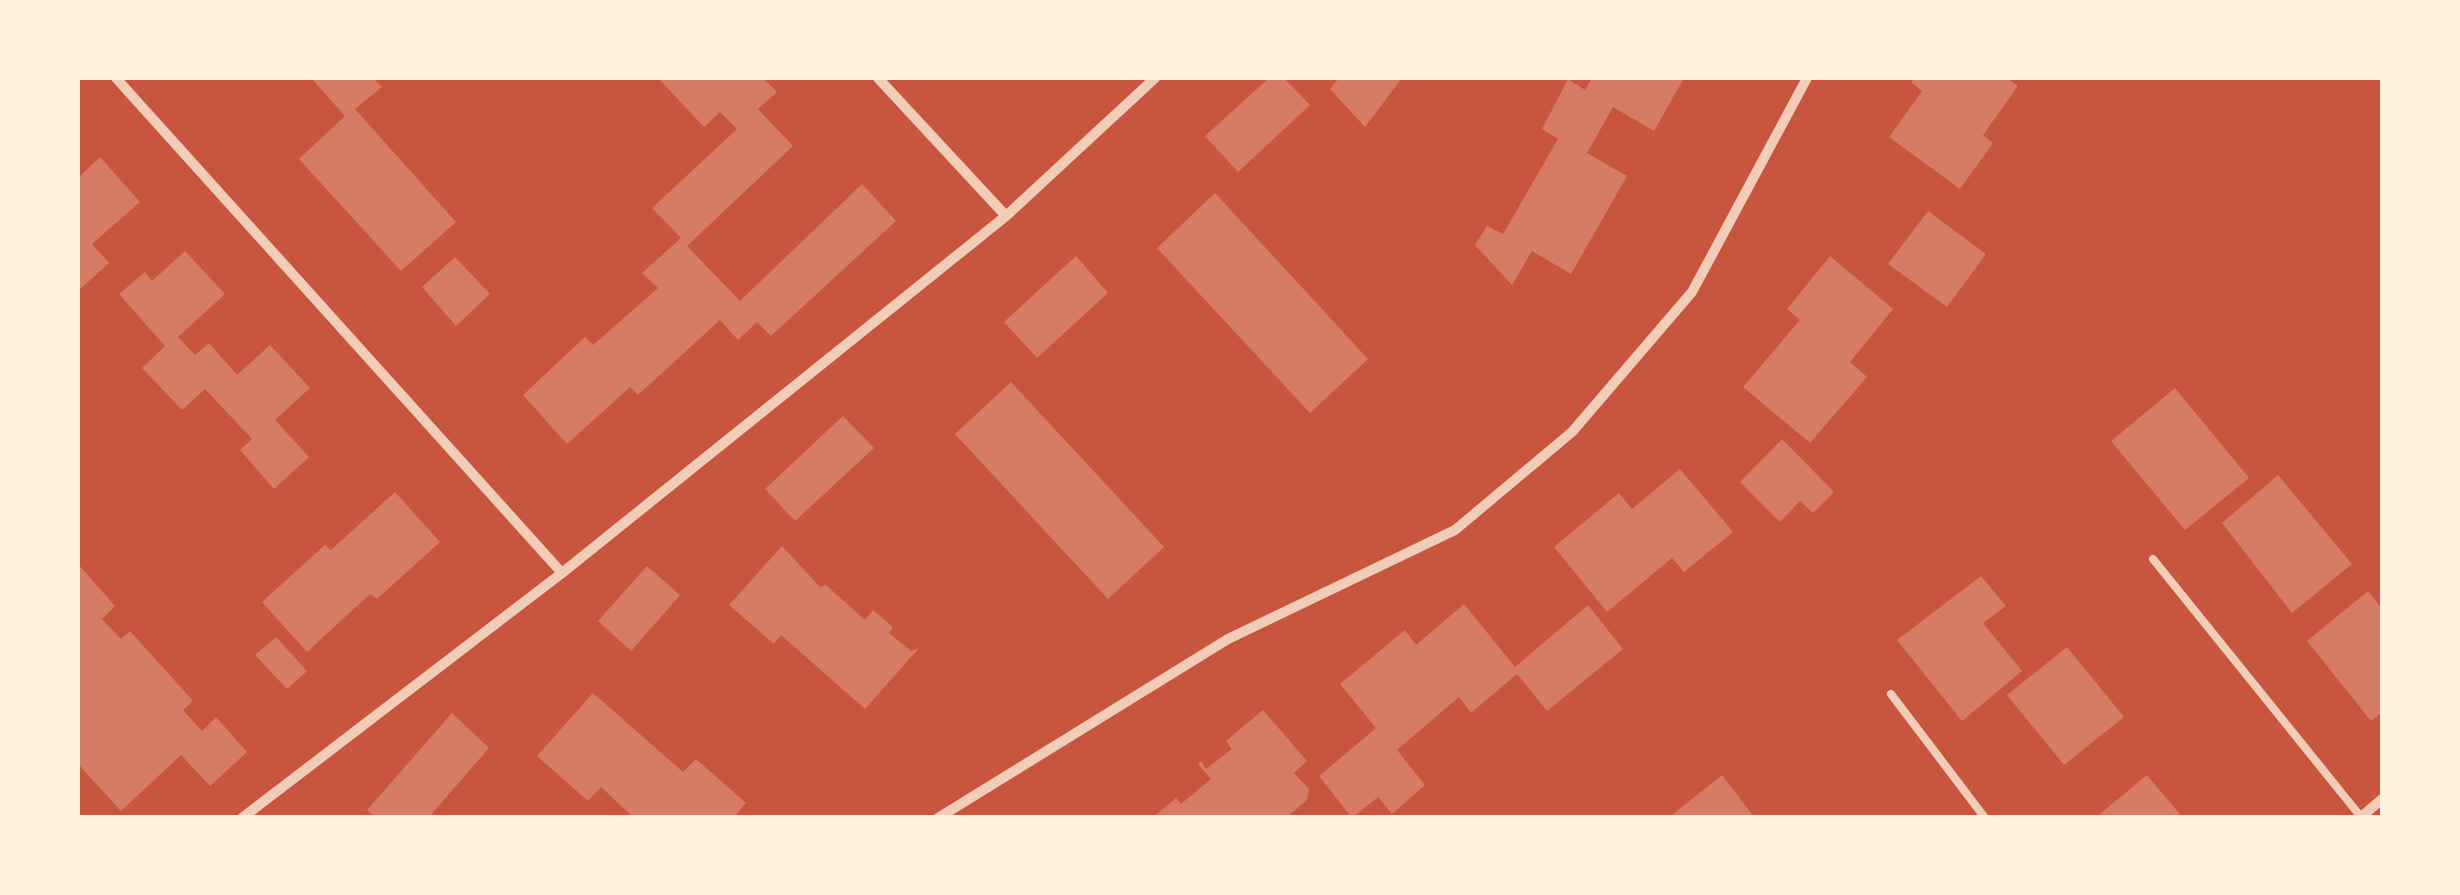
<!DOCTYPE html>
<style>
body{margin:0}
#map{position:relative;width:2460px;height:895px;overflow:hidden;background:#c8553d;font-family:Commissioner,sans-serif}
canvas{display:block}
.frame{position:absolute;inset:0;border:80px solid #fff3e0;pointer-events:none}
</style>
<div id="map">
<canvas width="2460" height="895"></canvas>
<div class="frame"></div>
</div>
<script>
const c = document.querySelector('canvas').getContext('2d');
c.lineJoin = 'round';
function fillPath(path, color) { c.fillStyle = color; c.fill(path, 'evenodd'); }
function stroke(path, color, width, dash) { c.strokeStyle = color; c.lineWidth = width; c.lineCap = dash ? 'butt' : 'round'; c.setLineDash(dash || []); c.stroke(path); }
const building = new Path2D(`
 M311,78H373L382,87L355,109L456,222L401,271L299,159L345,116Z
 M658,78H763L777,92L758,109L793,146L687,246L740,301L862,184L896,221L771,336L757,322L738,340L720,320L638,395L630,387L567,444L523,395L585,337L593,345L658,288L642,273L681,238L652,208L737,129L720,112L704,127Z
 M1269,78H1284L1310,105L1238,172L1205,136Z
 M1339,78H1402L1365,127L1330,89Z
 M1592,78H1684L1654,131L1613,107L1587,153L1627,176L1571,274L1532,251L1512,285L1475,245L1487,226L1503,234L1558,139L1542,129L1568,79L1585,90Z
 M1914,78H2007L2018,86L1983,135L1993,143L1960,189L1889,137L1922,91L1911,82Z
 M100,157L140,202L92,244L109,263L78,291V178Z
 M1215,193L1368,359L1310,413L1157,248Z
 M1928,211L1986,254L1947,307L1888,264Z
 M185,251L225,294L178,337L195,355L209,343L237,375L270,345L310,388L275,420L309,457L274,489L240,450L252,439L205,389L182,410L142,368L165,346L119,294L145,272L152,281Z
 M1076,256L1108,293L1037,358L1004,322Z
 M1830,256L1893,309L1850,362L1867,377L1810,443L1743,387L1800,320L1787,309Z
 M455,257L490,294L456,326L422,287Z
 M1011,382L1164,547L1108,599L955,434Z
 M2175,388L2249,478L2185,530L2111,441Z
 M843,416L874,448L795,521L765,489Z
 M1782,439L1834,492L1813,513L1800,501L1780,522L1740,482Z
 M1680,469L1733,532L1684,572L1672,558L1607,612L1554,547L1619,493L1632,509Z
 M2278,475L2352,564L2292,613L2222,523Z
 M395,492L440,542L377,599L370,594L307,652L262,602L325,545L331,550Z
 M782,546L820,587L826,585L865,620L873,610L893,627L889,633L911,651L919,648L865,709L781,635L774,644L729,605Z
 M78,564L115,606L102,619L121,639L130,631L193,701L183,710L202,731L216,717L247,752L210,786L181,755L121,811L78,764Z
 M647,566L680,595L631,651L598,621Z
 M1981,576L2006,606L1983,623L2022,671L1962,721L1897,640Z
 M2368,591L2382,609V712L2371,721L2307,641Z
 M1464,604L1515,667L1588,605L1623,649L1547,711L1517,674L1471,713L1459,697L1397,750L1425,785L1392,814L1378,797L1352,818L1319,776L1376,728L1340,684L1405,630L1416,645Z
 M276,637L307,671L287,689L255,655Z
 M2067,647L2124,717L2064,765L2007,695Z
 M593,693L683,772L696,759L746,803L733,818H634L601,787L588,801L537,756Z
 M1263,710L1307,761L1294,773L1309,789L1307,800L1286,818H1152L1176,798L1181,804L1211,779L1198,764L1201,761L1206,769L1232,749L1226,741Z
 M452,713L489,748L428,818H375L367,810Z
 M1722,775L1755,818H1668Z
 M2147,775L2183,818H2095Z`);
const service = new Path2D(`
 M2153,559L2361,817
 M1891,694L1985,818`);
const minor = new Path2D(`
 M116,78L562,573
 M878,78L1006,216
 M242,818L562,573L1006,216L1155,78
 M938,818L1228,639L1455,530L1572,432L1692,292L1807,78
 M2360,818L2382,799`);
fillPath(building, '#d67c66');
stroke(service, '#f1ccb7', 8);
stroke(minor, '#f1ccb7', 10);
</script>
